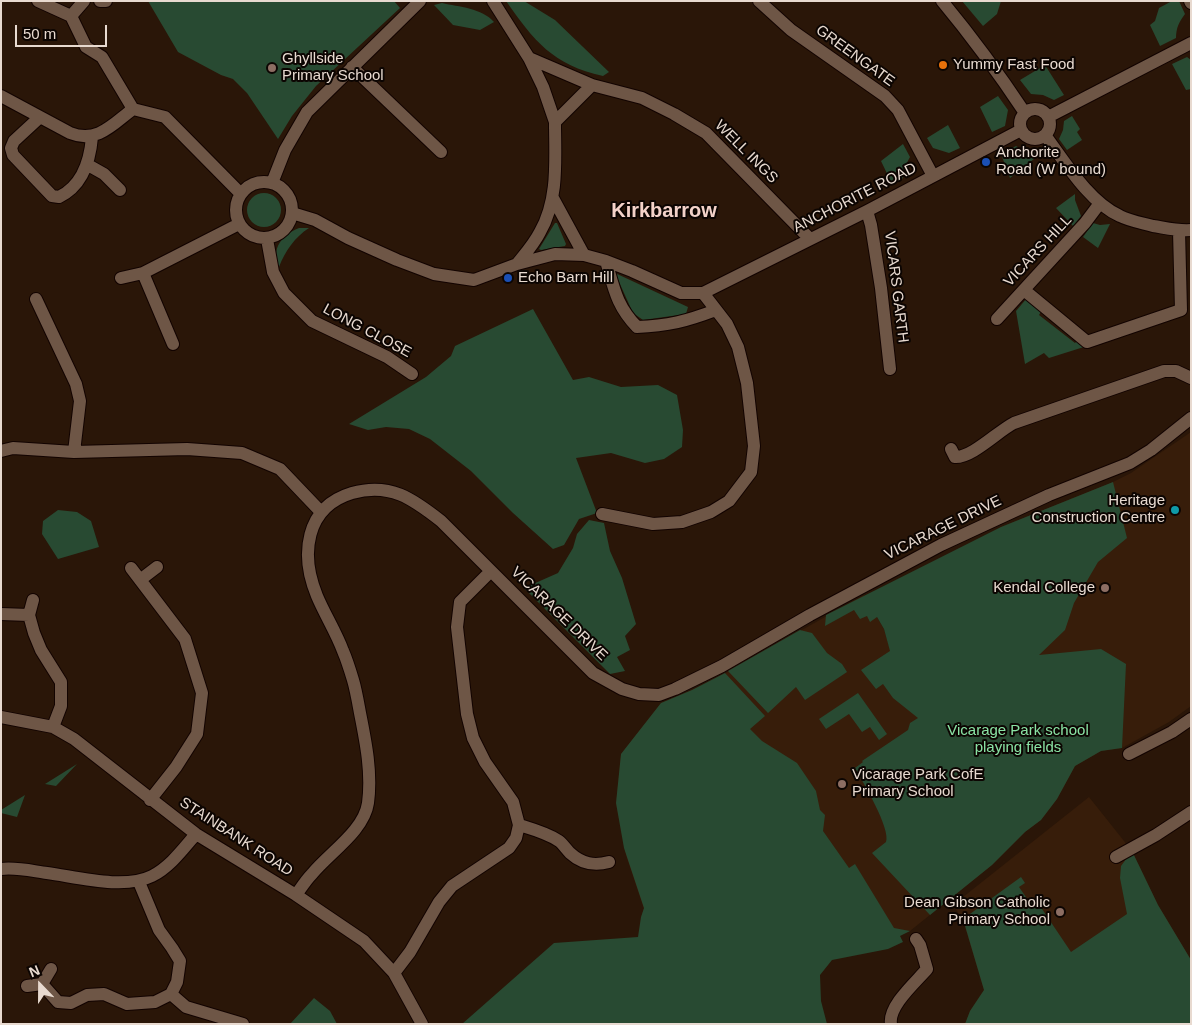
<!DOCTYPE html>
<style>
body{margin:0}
#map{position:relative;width:1192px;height:1025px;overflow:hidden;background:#2a1608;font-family:Arial,sans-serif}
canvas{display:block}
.frame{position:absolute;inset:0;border:2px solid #e8dad0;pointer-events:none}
.north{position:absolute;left:15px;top:960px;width:50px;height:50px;-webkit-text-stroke:4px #0c0502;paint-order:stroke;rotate:338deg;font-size:14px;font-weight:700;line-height:20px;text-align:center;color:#e8dad0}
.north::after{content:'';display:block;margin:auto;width:18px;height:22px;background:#e8dad0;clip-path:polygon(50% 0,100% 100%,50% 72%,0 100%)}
.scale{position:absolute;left:15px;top:25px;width:92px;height:22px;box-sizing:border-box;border:2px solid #e8dad0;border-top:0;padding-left:6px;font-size:15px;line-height:18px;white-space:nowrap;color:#e8dad0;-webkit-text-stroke:4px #0c0502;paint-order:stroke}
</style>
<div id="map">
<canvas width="1192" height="1025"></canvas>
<div class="frame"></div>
<div class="north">N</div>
<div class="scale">50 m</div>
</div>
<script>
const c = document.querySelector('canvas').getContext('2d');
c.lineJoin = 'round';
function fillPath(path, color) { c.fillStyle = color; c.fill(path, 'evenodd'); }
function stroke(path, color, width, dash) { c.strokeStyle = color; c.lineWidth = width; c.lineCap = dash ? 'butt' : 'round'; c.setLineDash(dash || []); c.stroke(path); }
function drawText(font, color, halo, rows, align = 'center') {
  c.font = font + ' Arial,sans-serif'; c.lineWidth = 4; c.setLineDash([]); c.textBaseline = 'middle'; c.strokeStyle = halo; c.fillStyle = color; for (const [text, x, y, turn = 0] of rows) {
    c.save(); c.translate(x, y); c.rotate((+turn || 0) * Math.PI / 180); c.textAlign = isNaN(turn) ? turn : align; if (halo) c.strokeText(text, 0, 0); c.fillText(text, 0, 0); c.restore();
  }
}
const built = new Path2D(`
 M1191,432V706L1169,722L1122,748L1101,751L1075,766L1057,799L1041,820L1025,832L992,865L910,931L899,936H653L626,855L616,803L621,754L661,703L692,690L724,674L864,595L884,629L891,652L1001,527L1113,482L1131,473Z
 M1089,797L1132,851L1158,905L1191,960V1024H965L970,1011L984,990L963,920L953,905Z`);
const green = new Path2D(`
 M148,1H394L400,8L316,86L292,116L278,139L247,93L233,79L221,75L178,52Z
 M506,1H524L555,20L609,72L603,76C553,65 534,41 506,1Z
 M962,1H1001L997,14L983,26Z
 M1172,1H1179L1185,14C1179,22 1176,28 1176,38L1160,46L1150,25L1155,21L1159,8Z
 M442,3C459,7 482,8 494,22L480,30L453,25L434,5Z
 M1187,57L1191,60V89L1186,90L1172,64Z
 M1045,65L1064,95L1054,100L1043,95L1031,94L1020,80Z
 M998,96L1008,110L1005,126L992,132L980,107Z
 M1072,116L1080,129L1077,132L1082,140L1067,150L1059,139L1063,130L1064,121Z
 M948,125L960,148L949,153L933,148L927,138Z
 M903,144L910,157L904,168L903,178L892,184L881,161Z
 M1016,146L1023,150L1037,152L1039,155L1010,178L1001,154Z
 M247 210a17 17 0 1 1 34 0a17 17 0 1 1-34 0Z
 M1075,194V200L1081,216L1073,226L1056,208Z
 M555,223H557L566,244L565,246L541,250L539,249Z
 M1093,223L1100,225L1110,224L1098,248L1083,237Z
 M299,228H309C295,237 285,251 279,267C270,249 283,234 299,228Z
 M615,273L688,307L686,314L643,320L633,313Z
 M1027,298L1042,310L1039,315L1075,343L1079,339L1087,346L1049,358L1044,353L1025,364L1016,311Z
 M533,309L573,380L589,377L621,387L658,385L677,395L683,430L682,447L664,459L645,463L611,453L576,458L597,513L579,519L564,545L553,549L513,513L471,471L430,439L409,429L386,427L368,430L349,424L426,377L451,356L455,346Z
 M1113,482L1127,538L1098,562L1074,603L1065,630L1039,655L1101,649L1126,664L1122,748L1101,751L1075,766L1057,799L1041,820L1025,832L992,865L930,915L872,853L886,842C891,829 863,782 855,768L863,762L862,761L908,730L910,723L918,718L893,698L883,684L876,689L861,670L890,651L884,629L877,617L870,622L867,616L860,619L854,610L825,626L826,615L1001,527Z
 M58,510L77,512L91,521L99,547L58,559L42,534L43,521Z
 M589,520L604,523L610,551L622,578L636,624L625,636L630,650L617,657L625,671L610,674L524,588L558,573L573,548L577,534Z
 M800,630L812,633L827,653L842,664L847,672L805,700L796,687L768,713L728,671Z
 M725,673L765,716L750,729L762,741L797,763L816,791L820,810L825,815L823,831L849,868L855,864L894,928L910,931L900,936L903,942L888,949L832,960L820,975L821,1001L827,1024H462L554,943L638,937L641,917L644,908L624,848L616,803L621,754L661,703L692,690Z
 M858,693L887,734L879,740L870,727L862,732L849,714L826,729L819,719Z
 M77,764L56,786L45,784Z
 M25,795L17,817L1,813V810Z
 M1132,851L1158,905L1191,960V1024H965L970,1011L984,990L963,919L1021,877L1025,883L1019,887L1030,903L1036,900L1071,952L1127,914L1120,878L1121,866Z
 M314,998L330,1011L337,1024H290Z`);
const minor = new Path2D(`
 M38,1L71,16L86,47L102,57L133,109L165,117L241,194
 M100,1H106
 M493,1L529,58L543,87L555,122L592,85
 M759,1L791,30L885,96L898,110L933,176
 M942,1C972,37 999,74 1025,113
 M1190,1L1191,3
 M71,16L84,1
 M529,58L592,85L642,98L674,114L706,133L810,239
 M352,67L441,152
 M1,96L70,133C97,144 113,124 133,109
 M1020 124a15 15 0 1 1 30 0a15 15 0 1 1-30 0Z
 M40,117L14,141L11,148L13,155L52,196L59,197C82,186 90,161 92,137
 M1048,117L1191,43
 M1045,135C1065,162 1089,202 1120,216C1130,221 1142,223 1153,226C1166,228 1177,231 1191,230
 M88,165L104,174L120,190
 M236 210a28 28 0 1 1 56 0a28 28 0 1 1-56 0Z
 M272,183L285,150L307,112L420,1
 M553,198L584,255
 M867,211L871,225L881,288L890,369
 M292,213L315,220L348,238L397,260L434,274L474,280L517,264L555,254L584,255L606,261L632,271L681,293H703L867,211L1021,130
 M267,239L273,272L284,293L312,321L387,357L412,374
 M606,261C614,288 616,305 637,327C668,326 687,321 716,310
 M517,264C525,254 534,244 540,232C559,199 555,159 555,122
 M143,273L173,344
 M121,278L143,273L239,224
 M1024,290L1087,342L1181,310L1179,231
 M36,299L76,384L80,401L74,452
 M997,319L1085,223L1100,203
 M951,449L955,457C972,458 998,431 1014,423L1164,371H1176L1191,378
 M1,451L13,448L74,452L187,449L242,453L280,469L321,512
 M602,514L653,524L682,522L711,512L729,501L751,472L754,446L747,383L738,347L727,324L703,293
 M131,568L185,639L202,693L197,734L176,767L150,800
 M140,580L157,567
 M1,614L29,615L34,633L41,650L61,682V706L53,727
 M29,615L33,600
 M1,717L53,727L74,739L196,834L296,895L364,941L394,973L422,1024
 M1129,754L1172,732L1191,719
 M519,825C532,829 547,833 559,841C563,844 566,849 570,853C582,864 594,866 609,862
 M1116,857L1156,835L1191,812
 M1,869C16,867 32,871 47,873C77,877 124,890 152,876C170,867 183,849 196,834
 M296,895C301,888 306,880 312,874C329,853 364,831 368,803C372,773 366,743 360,713C358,702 356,690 353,680C350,670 347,660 343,651C336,632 325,615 317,596C300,555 305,507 352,493C390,482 413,499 441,521L593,673L622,689L639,694L659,695L675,689L722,666L810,615L941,545L1049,495L1130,463L1151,450L1191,418
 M394,973L410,952L439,902L452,886L509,848L516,838L519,825L513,802L485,762L473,738L467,714L457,627L460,602L491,571
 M42,984L51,969
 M27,986L42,984L58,1002L71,1003L87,995L104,994L127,1004L155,1002L171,994L177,982L180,961L172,948L159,930L139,882
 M171,994L186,1007L243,1024
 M891,1024C888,1006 916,982 927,969L920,945L916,939`);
const markers = [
 [943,65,5,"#e8710a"],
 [272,68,5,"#8d6e63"],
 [986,162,5,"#1a4fb4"],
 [508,278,5,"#1a4fb4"],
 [1175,510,5,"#0f9aa8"],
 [1105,588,5,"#8d6e63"],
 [842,784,5,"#8d6e63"],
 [1060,912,5,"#8d6e63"]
];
const streetNames = [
 ["GREENGATE",855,56,36],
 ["WELL INGS",746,152,45],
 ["ANCHORITE ROAD",855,198,-27],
 ["VICARS HILL",1038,251,-47],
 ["VICARS GARTH",896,287,83],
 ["LONG CLOSE",367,331,28],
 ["VICARAGE DRIVE",943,528,-26],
 ["VICARAGE DRIVE",559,614,44],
 ["STAINBANK ROAD",236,837,33]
];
const poiNames = [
 ["Ghyllside",282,59],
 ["Primary School",282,76],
 ["Yummy Fast Food",953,65],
 ["Anchorite",996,153],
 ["Road (W bound)",996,170],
 ["Echo Barn Hill",518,278],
 ["Heritage",1165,501,"right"],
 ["Construction Centre",1165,518,"right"],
 ["Kendal College",1095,588,"right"],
 ["Vicarage Park CofE",852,775],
 ["Primary School",852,792],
 ["Dean Gibson Catholic",1050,903,"right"],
 ["Primary School",1050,920,"right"]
];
const parkNames = [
 ["Vicarage Park school",1018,731],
 ["playing fields",1018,748]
];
const districtNames = [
 ["Kirkbarrow",664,211]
];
fillPath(built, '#371d0a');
fillPath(green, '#284a32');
stroke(minor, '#120300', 14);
stroke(minor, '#6e5646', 12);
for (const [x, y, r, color] of markers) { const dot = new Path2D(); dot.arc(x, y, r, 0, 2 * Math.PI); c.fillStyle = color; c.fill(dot); stroke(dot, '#0c0502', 2); }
drawText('15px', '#e8dad0', '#0c0502', streetNames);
drawText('15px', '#e8dad0', '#0c0502', poiNames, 'left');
drawText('15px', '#8ae3a4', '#0c0502', parkNames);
drawText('bold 20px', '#f3d2c9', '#0c0502', districtNames);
</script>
